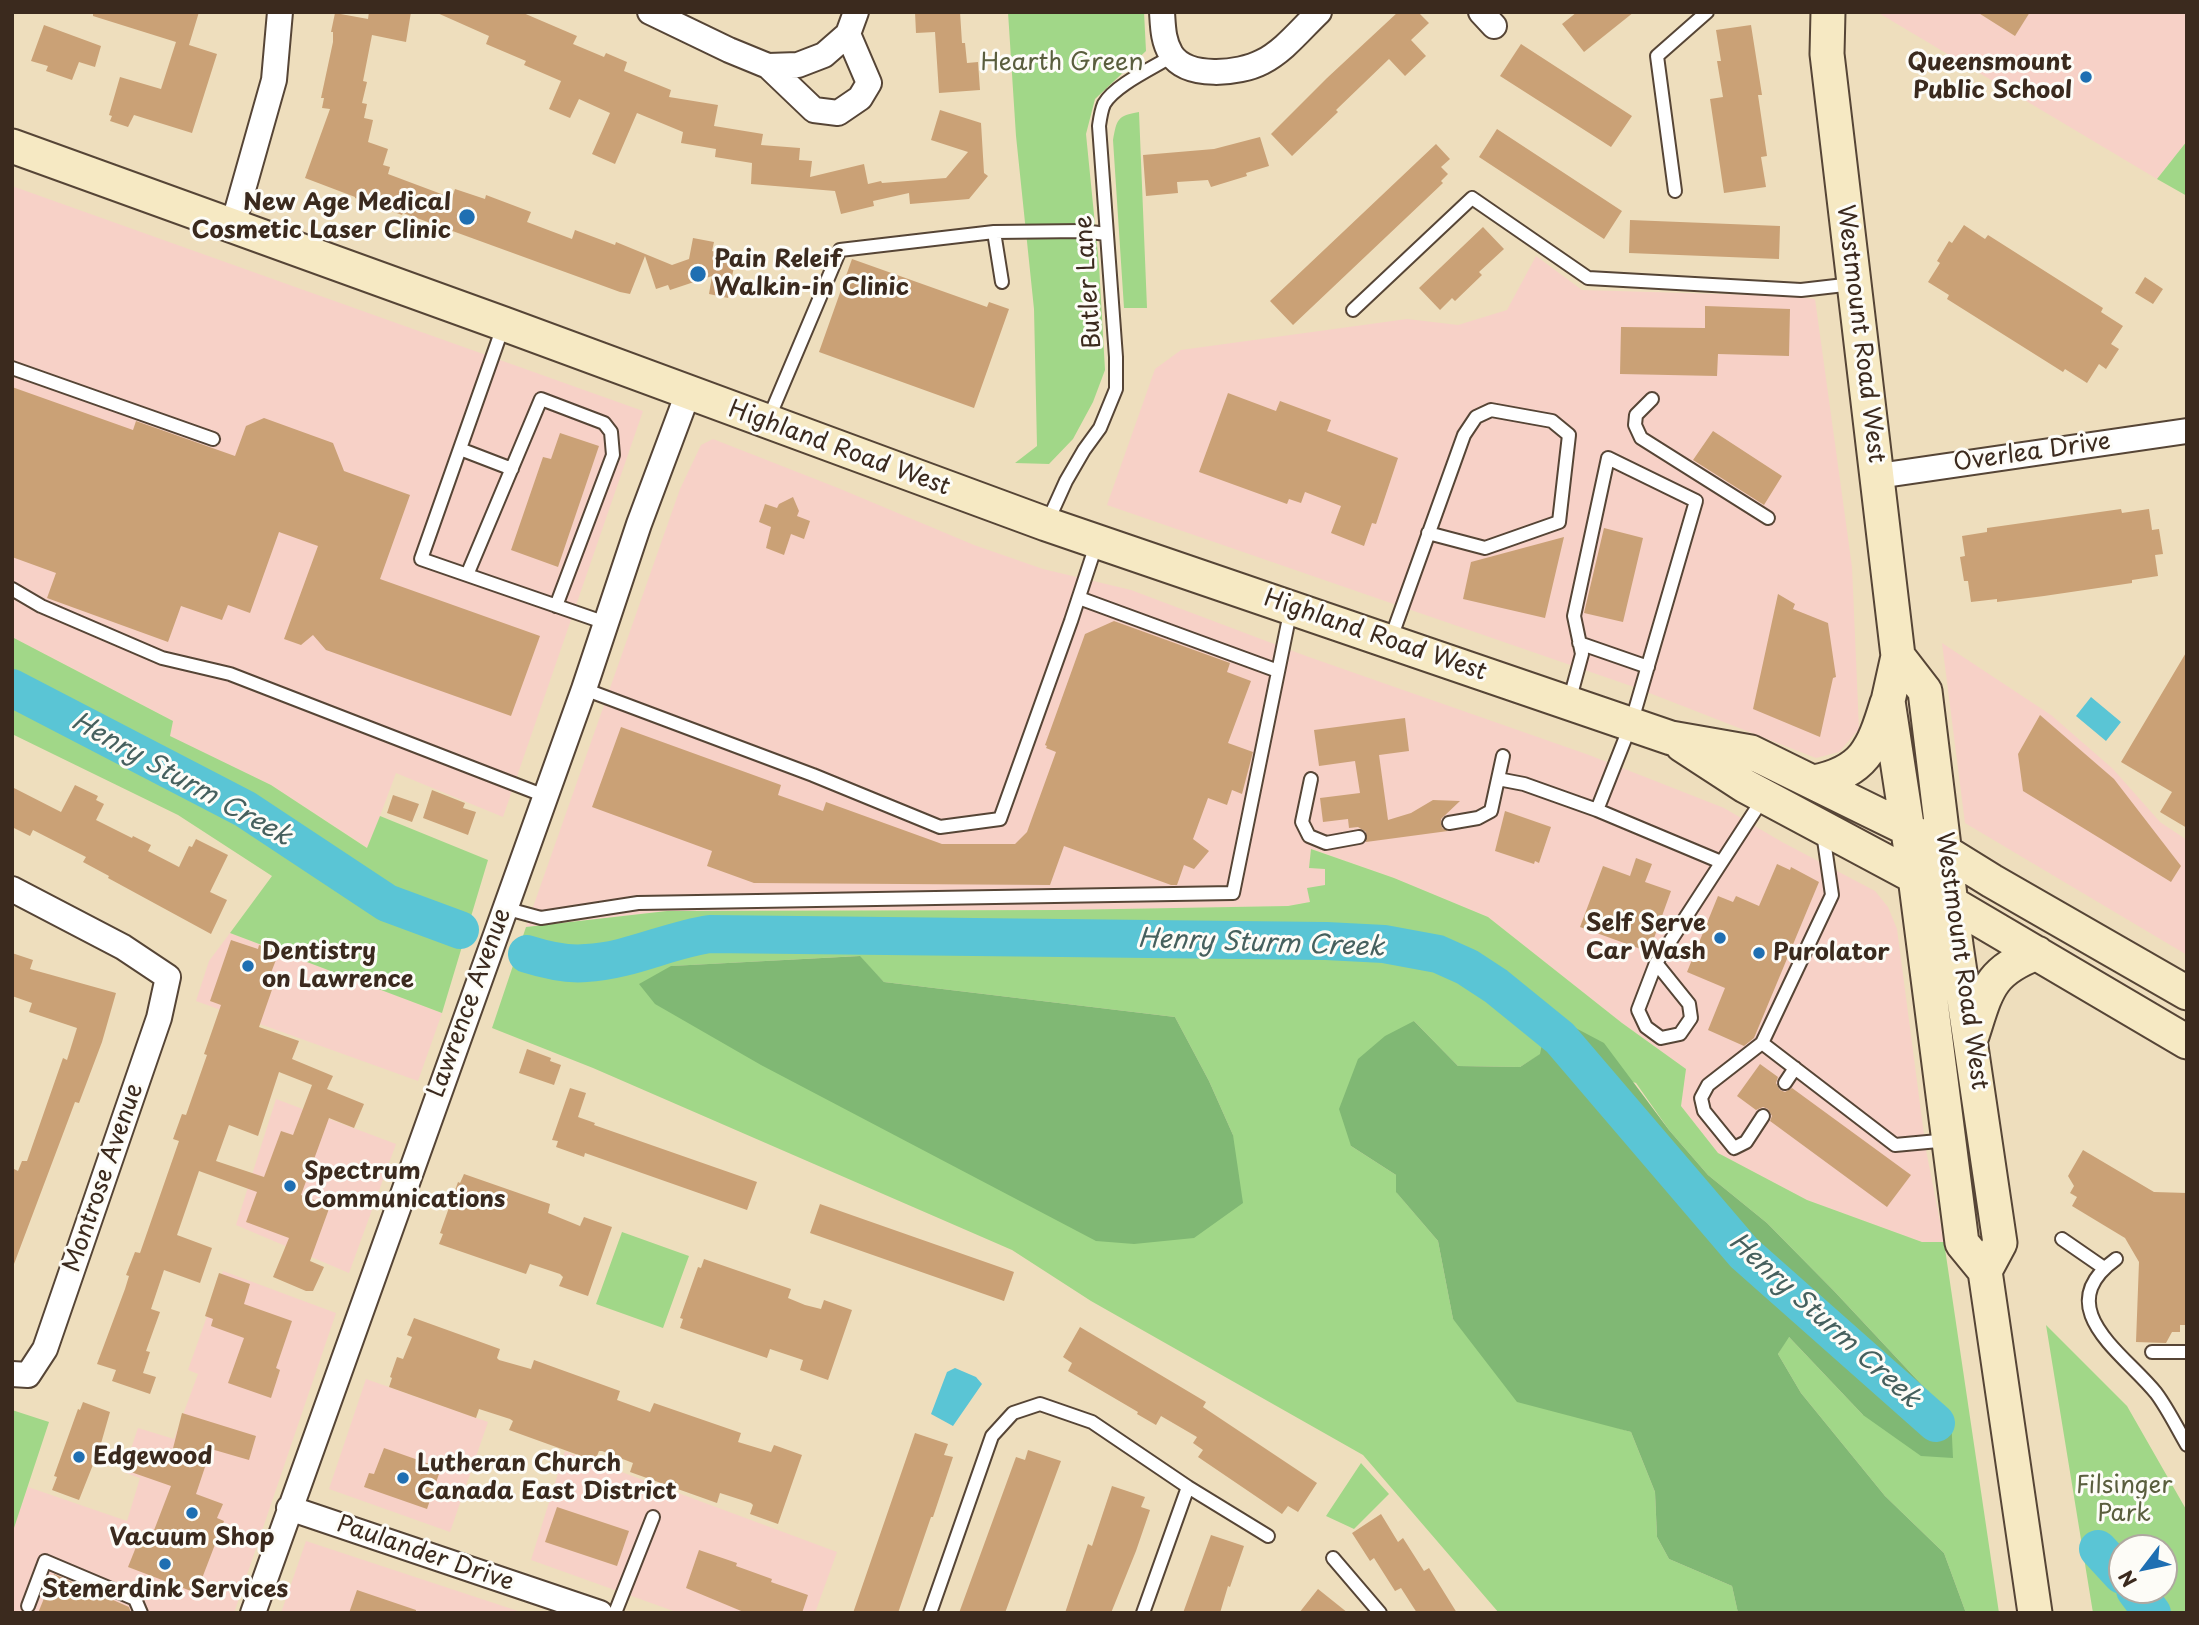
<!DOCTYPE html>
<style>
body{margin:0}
#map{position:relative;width:2199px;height:1625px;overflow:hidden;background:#eedebd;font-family:"Playpen Sans",sans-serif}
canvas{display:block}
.frame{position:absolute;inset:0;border:14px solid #3b2a1e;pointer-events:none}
.north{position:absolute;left:2108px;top:1534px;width:70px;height:70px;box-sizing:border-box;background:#fdfcf7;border:2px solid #afa8a0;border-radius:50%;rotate:238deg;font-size:19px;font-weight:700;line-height:28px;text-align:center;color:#3b2a1e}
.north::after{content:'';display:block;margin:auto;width:24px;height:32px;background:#1f6fb2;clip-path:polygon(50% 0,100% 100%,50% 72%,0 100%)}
</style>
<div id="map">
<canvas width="2199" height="1625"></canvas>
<div class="frame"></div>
<div class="north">N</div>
</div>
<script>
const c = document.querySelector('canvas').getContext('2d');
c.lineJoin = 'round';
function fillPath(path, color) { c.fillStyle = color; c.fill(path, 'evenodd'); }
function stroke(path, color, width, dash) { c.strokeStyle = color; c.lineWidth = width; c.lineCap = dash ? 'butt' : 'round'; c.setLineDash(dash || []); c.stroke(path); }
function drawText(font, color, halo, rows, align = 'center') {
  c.font = font + ' "Playpen Sans",sans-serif'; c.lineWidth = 6; c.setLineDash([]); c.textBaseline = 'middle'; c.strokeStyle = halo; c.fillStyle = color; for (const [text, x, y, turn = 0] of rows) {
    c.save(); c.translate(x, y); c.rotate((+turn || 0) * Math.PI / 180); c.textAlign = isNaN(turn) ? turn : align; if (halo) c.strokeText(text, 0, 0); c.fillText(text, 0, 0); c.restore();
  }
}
const built = new Path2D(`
 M1877,12H2187V141L2157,179Z
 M12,186L643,411L503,817L396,773L368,848L271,785L169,736L173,721L12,637Z
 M1536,256L1582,290L1789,296L1815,299L1852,567L1859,729L1839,752L1816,758L1634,687L1107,505L1155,369L1181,350L1407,319L1458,325L1507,310Z
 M713,439L838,488L974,545L1043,569L1131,590L1306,656L1589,755L1724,808L1782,842L1875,891L1888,907L1897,929L1926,1150L1944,1242H1922L1807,1200L1718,1153L1681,1106L1686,1069L1622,1023L1488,917L1394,878L1312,849L1309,868H1325V885L1310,902L1288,906L1062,910L667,911L526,927L680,489L701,445Z
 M1942,643L2051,715L2113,769L2160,822L2187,840V955L1965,823Z
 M230,933L442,1013L418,1081L196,1001L209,961Z
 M276,1099L396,1144L349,1273L236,1225Z
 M223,1271L336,1313L234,1613H12V1532L28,1487L127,1521L140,1478L123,1472L138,1428L174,1439L198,1374L188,1370Z
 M366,1379L488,1422L450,1532L329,1489Z
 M565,1451L837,1552L815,1613H679L531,1560Z
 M306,1541L524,1613H281Z`);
const green = new Path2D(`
 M1008,12H1144L1146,51L1095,99L1086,134L1099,265L1105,370L1093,402L1073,439L1049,464L1015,463L1037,446L1034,309L1016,136Z
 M1139,112L1147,308H1124L1113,140C1117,119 1117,116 1139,112Z
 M2187,141V196L2157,179Z
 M12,637L173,721L170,736L271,785L367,848L380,816L488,860L442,1013L230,933L272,876L178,815L12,734Z
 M1311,849L1394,878L1488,917L1622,1023L1686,1069L1681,1106L1718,1153L1807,1200L1922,1242H1944L1999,1613H1966L1944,1553L1885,1496L1801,1393L1778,1354L1788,1336L1863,1415L1951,1416L1835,1292L1767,1223L1708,1175L1669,1130L1636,1083L1541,1054L1520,1067L1458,1066L1414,1021L1351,1146L1396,1175L1397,1193L1438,1241L1453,1319L1595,1421L1631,1432L1655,1492L1657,1537L1669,1559L1732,1586L1738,1613H1499L1363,1455L1091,1301L1012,1250L593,1068L492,1028L526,927L667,911L1062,910L1288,906L1310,902L1307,888L1325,885V869L1309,868ZM859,956L884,982L1175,1017L1209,1081L1233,1135L672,966Z
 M622,1232L689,1256L663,1328L596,1304Z
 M2046,1325L2127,1406L2187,1511V1613H2093ZM2164,1548V1590H2122V1548Z
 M12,1410L49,1422L12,1534Z
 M1361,1463L1389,1494L1354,1529L1326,1516Z`);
const forest = new Path2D(`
 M860,956L884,982L1175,1017L1209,1081L1233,1135L1243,1203L1194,1238L1134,1244L1096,1241L761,1065L655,1004L639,984L671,966Z
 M1414,1021L1458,1066L1520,1067L1540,1054L1542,1044L1568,1024L1604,1043L1669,1130L1708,1175L1767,1223L1835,1292L1951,1416L1953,1458L1921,1456L1863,1415L1789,1337L1778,1354L1801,1393L1885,1496L1944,1553L1966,1613H1738L1732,1586L1669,1559L1657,1537L1655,1492L1631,1432L1517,1402L1453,1319L1438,1241L1396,1192V1175L1351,1146L1339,1109L1358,1059L1385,1036Z`);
const water = new Path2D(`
 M2091,697L2121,722L2106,741L2076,716Z
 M955,1368L976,1377L982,1384L953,1426L931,1414L947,1372Z`);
const river = new Path2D(`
 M12,688L245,809L387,903L460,930
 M527,954C546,960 566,965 586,963C629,961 668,940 710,934L1326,941L1384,944L1438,954L1467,967L1496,986L1560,1038L1744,1253L1936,1423
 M2098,1549L2122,1575
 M2135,1590L2152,1613`);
const building = new Path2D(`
 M93,12H199L189,45L217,54L192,133L134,115L128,127L110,121L112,116L109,115L120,77L161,89L176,42L93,16Z
 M369,12H411L406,42L372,35L363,81L367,82L362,103L367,104L364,118L373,120L368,142L388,149L383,165L390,167L388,174L452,198L455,189L485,199L486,195L531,212L527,222L572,239L575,230L615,245L616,242L672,265L689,259L693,238L714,242L712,251L736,256L728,298L709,294L712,276L670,290L668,285L656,289L645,256L630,294L620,292L403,213L402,215L355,198V197L305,178L330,109L322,108L324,98H321L333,42V32H331L335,13L368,19Z
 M435,12H521L577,36L573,44L604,57L606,53L627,62L624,71L671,90L669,97L718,105L714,126L763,134L761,145L800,148L799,160L812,161L810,177L864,164L868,184L881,181L882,183L946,178L968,152L931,140L940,110L981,123L984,173L988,176L969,199L910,204L909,193L873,201L874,206L841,214L835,191L751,184L752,163L715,157L716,149L681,143L683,132L637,113L615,164L592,154L610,113L579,99L570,118L549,109L561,81L524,65L526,61L486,44L489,36Z
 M915,12H960L962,43H965L967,63L978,62L980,90L939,93L935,32L916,33Z
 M1398,12H1418L1429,23L1411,40L1426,56L1405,76L1389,59L1336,110L1338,112L1292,156L1271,134L1327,78Z
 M1577,12H1634L1584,52L1562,24Z
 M1977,12H2030L2015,36Z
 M44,25L101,46L95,67L79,62L72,80L46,71L48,66L31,61Z
 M1751,25L1762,95H1758L1767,156L1761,157L1766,187L1724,193L1710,99L1723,97L1717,61H1721L1716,30Z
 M1521,44L1632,116L1611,147L1500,76Z
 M1497,129L1622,211L1604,239L1479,157Z
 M1260,137L1269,166L1246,173L1247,176L1211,187L1208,180L1177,182L1178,193L1146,196L1143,155L1214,149Z
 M1436,144L1450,159L1441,167L1448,174L1441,181L1443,183L1293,325L1270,301Z
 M1630,220L1780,226L1779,259L1629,253Z
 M1964,225L1985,239L1988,235L2103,308L2101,312L2123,326L2111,344L2119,349L2106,369L2099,364L2087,383L2065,369L2063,372L1947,299L1949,295L1928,282L1940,263L1937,261L1949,241L1952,243Z
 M1483,227L1504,249L1479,272L1482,275L1455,301L1452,298L1440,310L1419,288Z
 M852,259L987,307L989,302L1009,309L974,408L819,352Z
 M2145,277L2163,289L2153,304L2135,293Z
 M1705,306L1790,309L1789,356L1718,354L1717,376L1620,374L1621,327L1705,328Z
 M12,387L133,430L136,421L235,456L246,426L264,418L333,443L344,471L410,495L380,579L540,636L511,716L326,650L313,635L301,645L284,639L318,546L279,532L250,613L228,605L222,620L181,606L168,642L47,598L56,573L12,557Z
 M1228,393L1276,411L1280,401L1331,420L1327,431L1398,458L1376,524L1372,523L1364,546L1331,533L1341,506L1305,492L1301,503L1289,499L1287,504L1199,472Z
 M1713,431L1782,476L1764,505L1693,460Z
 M560,433L599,446L558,567L511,550L543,457L551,459Z
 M793,497L799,511L797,516L810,521L804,539L791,534L784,555L766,548L771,527L759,522L765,504L777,508L779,504Z
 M2121,509L2122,513L2149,509L2152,530L2159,529L2163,554L2155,555L2158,576L2132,580V583L2044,596L1997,602V599L1971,602L1968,581H1964L1960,557L1965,556L1962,536L1987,532V528Z
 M1604,528L1643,538L1623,622L1584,613Z
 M1564,537L1545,618L1463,599L1471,562Z
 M1778,594L1795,604L1793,609L1828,623L1836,677L1833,678L1820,737L1753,709Z
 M1114,621L1230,663L1227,672L1251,681L1228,743L1253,752L1242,794L1232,790L1227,805L1208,798L1193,839L1209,851L1194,869L1184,865L1177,885H1171L1064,846L1050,885L754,883L707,866L712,851L592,807L621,727L781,785L778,795L823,811L826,802L942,844H1015L1027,832L1056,752L1046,748L1047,746L1045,745L1085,634Z
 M2187,651V828L2160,812L2172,792L2121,762Z
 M2040,715L2114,779L2181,866L2171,882L2023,791L2018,754Z
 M1405,718L1409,751L1379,755L1388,820L1411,813L1433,800L1460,801L1441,819L1442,828L1448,831L1366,842V832L1358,827L1349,828L1348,819L1323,822L1320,798L1360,793L1355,761L1319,766L1314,730Z
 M75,785L98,796L96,800L104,804L96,820L132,838L133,836L151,845L148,851L179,867L189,846L192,847L196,839L228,855L210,892L227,900L211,934L108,878L109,876L83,862L86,857L33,830L30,836L12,827V787L61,812Z
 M432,790L465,803L463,808L476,812L468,835L423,818Z
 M393,795L419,804L412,822L387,813Z
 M1505,811L1551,827L1539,863L1535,861L1534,864L1495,851Z
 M1636,858L1652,864L1645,882L1671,891L1649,952L1580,927L1603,866L1630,876Z
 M1777,864L1790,870L1791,867L1819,882L1754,1038L1744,1046L1708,1030L1725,988L1687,972L1718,896L1733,902L1736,896L1759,906Z
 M231,940L258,949L259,945L279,952L269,978L275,981L259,1027L299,1041L292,1059L333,1076L327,1089L364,1104L354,1128L329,1118L301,1195L330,1206L310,1261L324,1267L313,1291H306L273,1277L289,1238L246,1222L257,1192L199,1171L177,1235L212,1248L200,1283L164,1270L151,1309L160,1312L146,1351L150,1352L143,1373L156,1377L150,1394L112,1381L116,1370L97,1364L125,1289L129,1276L126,1275L135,1252L140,1253L179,1141L173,1139L182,1114L186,1115L207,1055L204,1054L221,1005L210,1001ZM279,1072L312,1085L293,1135L281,1131L264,1177L216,1161L229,1125L258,1136Z
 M12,953L33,960L30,969L116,993L102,1042L79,1103L75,1102L14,1264H12V1168L18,1171L22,1161H27L63,1058L67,1060L77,1028L29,1012L32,1003L12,996Z
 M527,1049L551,1058L550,1061L561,1065L554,1085L519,1073Z
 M1760,1064L1778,1077L1776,1083L1780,1090L1785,1092L1792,1088L1911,1175L1887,1207L1770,1121L1772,1116L1768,1109L1763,1107L1756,1110L1737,1096Z
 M570,1088L586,1093L578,1117L595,1123L594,1125L757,1182L747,1210L585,1153L584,1157L556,1147L558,1141L552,1140Z
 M2083,1150L2154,1192L2187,1193V1325H2180V1332H2172L2166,1343L2136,1342L2139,1262L2125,1238L2072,1206L2077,1197L2070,1193L2074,1186L2068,1176Z
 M464,1174L550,1204L548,1213L580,1226L584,1217L612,1227L588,1296L559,1286L563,1277L560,1274L530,1264L526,1274L439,1244L443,1234L440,1233L458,1182L460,1183Z
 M820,1204L1014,1272L1004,1301L810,1233Z
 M704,1259L791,1289L788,1298L805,1305L821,1309L824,1300L852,1310L828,1380L800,1370L803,1360L770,1349L767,1358L680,1328L683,1319L680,1318L698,1267L701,1268Z
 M219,1273L250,1284L244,1304L292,1321L276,1368L280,1370L271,1398L228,1383L244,1338L211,1326L213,1319L205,1316Z
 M414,1318L500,1349L497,1358L499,1360L531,1369L534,1360L620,1391L617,1400L650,1412L654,1403L741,1433L738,1442L771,1452L774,1445L802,1455L778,1524L750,1514L753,1505L751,1503L720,1493L717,1503L630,1472L633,1463L602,1451H599L595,1461L509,1430L513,1421L510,1419L479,1409L476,1418L389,1387L392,1378L390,1377L397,1357L403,1359L412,1337L407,1335Z
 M1080,1327L1206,1402L1203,1407L1317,1483L1298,1512L1288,1506L1282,1514L1198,1457L1203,1450L1193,1443L1197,1437L1161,1416L1156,1425L1137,1414L1138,1412L1068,1371L1072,1363L1063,1357Z
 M83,1402L110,1412L100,1447L79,1500L52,1490L57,1477L54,1476L78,1409L80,1410Z
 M182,1413L256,1436L249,1460L211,1449L196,1494L223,1504L217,1518L224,1521L201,1581L196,1579L191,1591L128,1567L138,1542L148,1546L171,1486L128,1471L136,1449L170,1460Z
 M915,1433L948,1444L944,1455L953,1457L933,1517H931L898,1613H853Z
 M384,1448L441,1468L427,1509L364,1487L369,1473L374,1474Z
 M1028,1450L1061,1461L1005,1613H959L1016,1457L1025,1460Z
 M1112,1486L1145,1497L1141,1507L1150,1510L1136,1551L1111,1613H1065L1088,1544L1092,1546Z
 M557,1507L629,1531L617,1566L545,1542Z
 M1381,1514L1398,1542L1403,1538L1424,1571L1429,1568L1457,1613H1417L1401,1588L1395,1591L1374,1558L1370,1561L1352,1533Z
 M1211,1535L1244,1546L1230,1587L1228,1586L1220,1613H1183Z
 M699,1550L737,1563L736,1566L772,1579L771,1582L808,1595L802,1613H746L686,1588Z
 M54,1574L129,1607L131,1613H38Z
 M1318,1589L1348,1613H1299Z
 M357,1590L416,1610V1613H349Z`);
const service = new Path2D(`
 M1675,191L1657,56L1707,12
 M994,232L1083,231L1106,234
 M1353,310L1472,198L1588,278L1801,290L1853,284
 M504,324L421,559L606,623
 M12,368L213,439
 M1652,399L1636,415L1635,425L1641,438L1768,518
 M768,420L840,250L994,232L1002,282
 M460,449L512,469
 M1047,523L1066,481L1084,450L1100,428L1116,389V357L1099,126C1100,119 1101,111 1104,104C1115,85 1153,68 1172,56
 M467,575L541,399L604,423L611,432L613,455L556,606
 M12,589L41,606L162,658L230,674L545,796
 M1079,598L1278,671
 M1390,641L1464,435L1476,417L1491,410L1552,421L1569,435L1559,522L1485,548L1428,533
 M1579,643L1648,667
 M584,689L813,775L940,827L1000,819L1071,621L1097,542
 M1311,779L1302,822L1309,836L1326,843L1359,837
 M1498,779L1524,784L1597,810L1631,724L1696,501L1608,458L1574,616L1582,654L1569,702
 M1597,810L1721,862
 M1449,823L1478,818L1491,811L1503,756
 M1823,833L1832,895L1762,1043L1895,1145L1949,1140
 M504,908L541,918L638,903L1233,893L1291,608
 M1656,963L1689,1004L1691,1018L1680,1034L1661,1038L1646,1027L1638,1010L1656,963L1764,797
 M1762,1043L1708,1085L1701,1098L1704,1111L1734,1148L1746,1142L1763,1116
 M1785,1083L1795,1068
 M2062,1239L2104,1268
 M2116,1259C2048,1308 2125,1354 2156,1393C2168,1409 2177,1428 2187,1445
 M2152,1352H2187
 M1333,1558L1380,1613
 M28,1606L45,1561L135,1599L141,1613
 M615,1613L653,1517
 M930,1613L992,1436L1013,1413L1040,1404L1092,1422L1188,1487L1268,1536
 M1143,1613L1188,1487`);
const minor = new Path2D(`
 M650,12L729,50L768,66L798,65L824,55L848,34L856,12
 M1162,12C1163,27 1163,41 1171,54C1187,79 1239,74 1262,62C1284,51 1301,29 1319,12
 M1481,12L1494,26
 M768,66L814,110L838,113L860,98L869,83L848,34
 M233,225L274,80L280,12
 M1878,476L2187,431
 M12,889L123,947L168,977L159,1018L45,1349L28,1375L12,1374
 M289,1508L600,1613
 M253,1613L584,689L639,524L688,393`);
const secondary = new Path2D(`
 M1828,12L1827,54L1898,656L1888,701L1915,877L1962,1243L1985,1271L2035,1613
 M12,146L504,324L1046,524L1671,738L1751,752L1869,810L1908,829L1992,881L2187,993
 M1898,656L1925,691L1956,945L2000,1243L1985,1271
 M1682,745L1745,786L1915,877L1951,903L2187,1042
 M1814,782C1864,772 1873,749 1887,703
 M1972,1036C1987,990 1989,971 2037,953`);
const markers = [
 [2086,77,7,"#1f6fb2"],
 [467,217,9,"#1f6fb2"],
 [698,274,9,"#1f6fb2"],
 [1720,938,7,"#1f6fb2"],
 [1759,953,7,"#1f6fb2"],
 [248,966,7,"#1f6fb2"],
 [290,1186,7,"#1f6fb2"],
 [79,1457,7,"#1f6fb2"],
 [403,1478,7,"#1f6fb2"],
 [192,1513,7,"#1f6fb2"],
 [165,1564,7,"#1f6fb2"]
];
const parkNames = [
 ["Hearth Green",1062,63],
 ["Filsinger",2124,1486],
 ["Park",2124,1514]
];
const poiNames = [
 ["Queensmount",2072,63,"right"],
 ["Public School",2072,91,"right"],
 ["New Age Medical",451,203,"right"],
 ["Cosmetic Laser Clinic",451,231,"right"],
 ["Pain Releif",714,260],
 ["Walkin-in Clinic",714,288],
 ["Self Serve",1706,924,"right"],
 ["Car Wash",1706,952,"right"],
 ["Dentistry",262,952],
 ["on Lawrence",262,980],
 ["Purolator",1773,953],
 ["Spectrum",304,1172],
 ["Communications",304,1200],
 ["Edgewood",93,1457],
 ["Lutheran Church",417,1464],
 ["Canada East District",417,1492],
 ["Vacuum Shop",192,1538,"center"],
 ["Stemerdink Services",165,1590,"center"]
];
const streetNames = [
 ["Butler Lane",1089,282,-94],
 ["Westmount Road West",1860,334,83],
 ["Highland Road West",839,449,20],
 ["Overlea Drive",2032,453,-8],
 ["Highland Road West",1375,636,19],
 ["Westmount Road West",1961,961,82],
 ["Lawrence Avenue",470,1003,-70],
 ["Montrose Avenue",104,1178,-71],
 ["Paulander Drive",425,1554,19]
];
const waterNames = [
 ["Henry Sturm Creek",181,780,29],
 ["Henry Sturm Creek",1261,944,2],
 ["Henry Sturm Creek",1824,1321,42]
];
fillPath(built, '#f7d1c7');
fillPath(green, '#a1d788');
fillPath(forest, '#80b874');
fillPath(water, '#5ac5d5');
stroke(river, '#5ac5d5', 38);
fillPath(building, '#caa176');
stroke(service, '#564536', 16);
stroke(minor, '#564536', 28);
stroke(secondary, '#564536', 37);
stroke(service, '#fff', 12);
stroke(minor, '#fff', 24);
stroke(secondary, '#f6e9c3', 33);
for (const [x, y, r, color] of markers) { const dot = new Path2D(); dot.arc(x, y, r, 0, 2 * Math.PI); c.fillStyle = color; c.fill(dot); stroke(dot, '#fdfcf7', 2.5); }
drawText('24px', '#5a5e3e', '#fdfcf7', parkNames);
drawText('bold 24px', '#3b2a1e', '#fdfcf7', poiNames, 'left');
drawText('24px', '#3b2a1e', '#fdfcf7', streetNames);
drawText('italic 26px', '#46605e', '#fdfcf7', waterNames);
</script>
